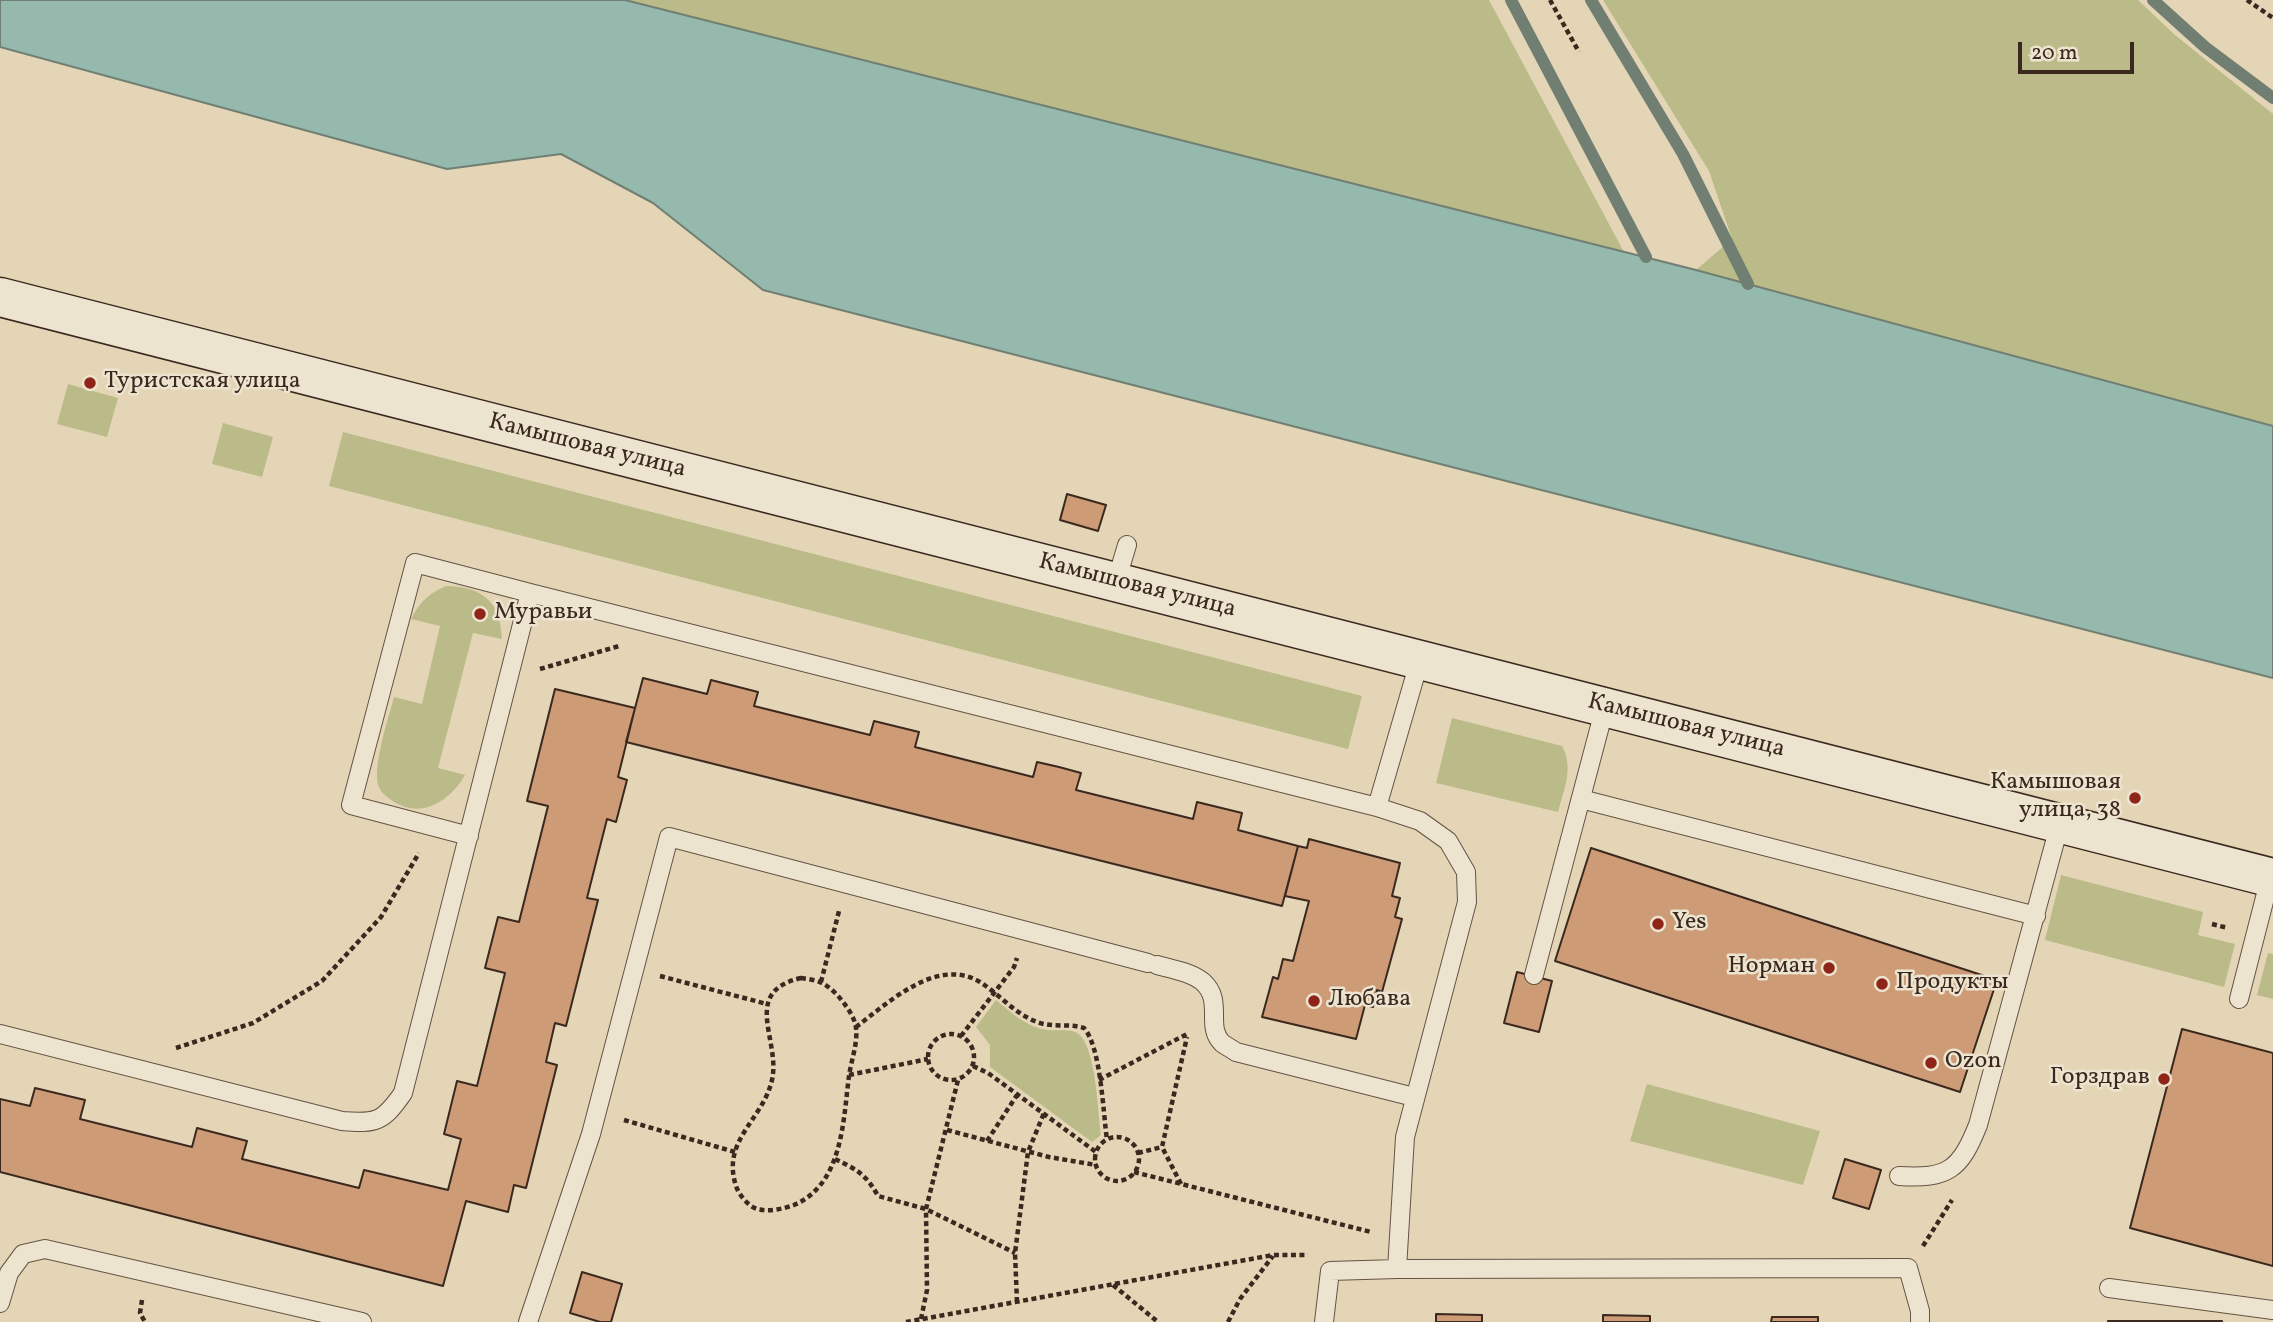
<!DOCTYPE html>
<meta charset="utf-8">
<style>
body{margin:0}
#map{position:relative;width:2273px;height:1322px;overflow:hidden;background:#e3d5b6;font-family:Vollkorn,serif}
canvas{display:block}
.scale{position:absolute;left:2018px;top:42px;width:116px;height:32px;box-sizing:border-box;border:4px solid #3b281e;border-top:0;padding-left:9px;font-size:21px;line-height:24px;white-space:nowrap;color:#3b281e;-webkit-text-stroke:5px #ede4d0;paint-order:stroke}
</style>
<div id="map">
<canvas width="2273" height="1322"></canvas>
<div class="scale">20 m</div>
</div>
<script>
const c = document.querySelector('canvas').getContext('2d');
c.lineJoin = 'round';
function fillPath(path, color) { c.fillStyle = color; c.fill(path, 'evenodd'); }
function stroke(path, color, width, dash) { c.strokeStyle = color; c.lineWidth = width; c.lineCap = dash ? 'butt' : 'round'; c.setLineDash(dash || []); c.stroke(path); }
function drawText(font, color, halo, rows, align = 'center') {
  c.font = font + ' Vollkorn,serif'; c.lineWidth = 5; c.setLineDash([]); c.textBaseline = 'middle'; c.strokeStyle = halo; c.fillStyle = color; for (const [text, x, y, turn = 0] of rows) {
    c.save(); c.translate(x, y); c.rotate((+turn || 0) * Math.PI / 180); c.textAlign = isNaN(turn) ? turn : align; if (halo) c.strokeText(text, 0, 0); c.fillText(text, 0, 0); c.restore();
  }
}
const green = new Path2D(`
 M625,0H1489L1624,252Z
 M1603,0H2138L2175,35L2273,114V426L1696,270L1732,239L1709,171Z
 M68,384L118,398L107,437L57,424Z
 M223,423L273,437L262,477L212,464Z
 M343,432L1362,696L1348,749L329,486Z
 M446,586C483,587 500,601 502,639L473,633L438,768L465,775C450,801 422,819 394,802C388,798 381,793 379,787C371,770 389,716 394,697L422,704L440,626L411,619C420,602 428,594 446,586Z
 M1452,718L1562,746C1574,768 1564,789 1558,812L1436,783Z
 M2061,875L2203,912L2198,935L2235,944L2224,987L2045,940Z
 M2268,953L2273,954V999L2257,995Z
 M996,1000C1012,1013 1026,1027 1048,1030C1056,1031 1067,1029 1075,1032C1096,1039 1098,1114 1101,1135L1092,1142L990,1067V1045L976,1027Z
 M1647,1084L1820,1131L1803,1185L1630,1141Z`);
const water = new Path2D(`
 M0,0H625L1696,270L2273,426V678L763,290L653,203L561,154L447,169L0,47Z`);
const stream = new Path2D(`
 M1511,0L1646,257
 M1591,0L1683,154L1748,284
 M2153,0L2205,47L2273,98`);
const building = new Path2D(`
 M1067,494L1106,505L1098,531L1060,520Z
 M643,678L707,694L711,680L758,692L754,706L870,735L874,721L919,732L915,747L1033,777L1037,762L1059,767L1081,773L1076,790L1193,819L1197,802L1242,813L1238,830L1298,846L1282,906L626,742Z
 M555,689L635,708L618,777L627,780L616,822L607,819L587,898L598,900L566,1026L555,1023L546,1062L557,1065L526,1188L514,1185L508,1212L466,1201L443,1286L0,1172V1099L30,1106L35,1088L85,1100L80,1119L192,1147L197,1128L247,1141L242,1159L359,1188L364,1170L448,1190L461,1139L444,1134L457,1081L477,1086L505,973L485,968L498,917L519,922L548,806L527,801Z
 M1309,839L1400,863L1392,896L1400,898L1395,917L1402,919L1382,992L1377,990L1373,1007L1365,1005L1356,1039L1262,1017L1273,977L1278,979L1283,959L1293,961L1309,901L1285,896L1298,846L1307,848Z
 M1591,848L1997,980L1960,1092L1555,961Z
 M1517,972L1552,981L1539,1032L1504,1023Z
 M2182,1029L2273,1053V1266L2130,1228Z
 M1845,1159L1881,1170L1869,1209L1833,1198Z
 M582,1272L622,1284L611,1322H600L570,1313Z
 M1436,1314L1482,1315V1322H1436Z
 M1603,1315L1650,1316V1322H1603Z
 M1772,1317H1818V1322H1771Z
 M2108,1321H2222V1322H2108Z`);
const path = new Path2D(`
 M1550,0L1579,52
 M2247,0L2273,18
 M540,669L619,646
 M2212,924L2228,928
 M660,976L767,1004
 M801,978C808,979 816,980 822,983C835,989 855,1014 856,1028C858,1043 851,1061 849,1076C843,1121 843,1184 794,1205C783,1209 769,1212 757,1209C748,1206 739,1195 736,1186C721,1140 763,1120 772,1080C781,1040 740,992 801,978Z
 M821,982L839,911
 M856,1027C888,1003 937,956 980,982C999,994 1015,1014 1037,1022C1052,1028 1069,1023 1084,1028C1101,1047 1103,1112 1107,1140
 M928 1057a23 23 0 1 1 46 0a23 23 0 1 1-46 0Z
 M961,1036L1014,967L1017,958
 M176,1048L253,1023L322,981L381,917L419,853
 M973,1066L988,1073L1096,1152
 M849,1075L928,1059
 M1099,1080L1187,1034
 M624,1120L735,1152
 M947,1130L1049,1157L1096,1165
 M1095 1159a22 22 0 1 1 44 0a22 22 0 1 1-44 0Z
 M987,1141L1017,1095
 M1138,1153L1162,1147
 M835,1159C856,1169 866,1174 878,1196L926,1209L1015,1253
 M1134,1172L1371,1232
 M1181,1184L1162,1147L1187,1037
 M1923,1246L1952,1200
 M1113,1285L1158,1322
 M142,1300L140,1313L145,1322
 M1017,1302L1015,1253L1028,1152L1044,1113
 M921,1319L927,1290L926,1209L958,1080
 M906,1322L1273,1255H1308
 M1228,1322L1240,1299L1273,1256`);
const lane = new Path2D(`
 M1116,582L1127,545
 M1420,659L1377,807L1420,821L1448,841L1466,872L1467,902L1405,1137L1397,1269L1908,1268L1920,1311V1322
 M1581,799L2036,916
 M469,836L351,805L415,563L530,593
 M1157,965C1172,969 1191,972 1203,982C1224,1001 1205,1026 1222,1043C1226,1046 1232,1049 1236,1052L1414,1097
 M1534,975L1605,707
 M2239,999L2270,878
 M0,1034L342,1121C376,1124 383,1122 403,1093L530,593L1377,807
 M1899,1176C1948,1179 1960,1170 1978,1125L2060,823
 M2109,1288L2273,1310
 M0,1303L9,1273L23,1254L45,1249L362,1322
 M528,1322L591,1134L669,837L1148,963
 M1324,1322L1330,1271L1397,1269`);
const secondary = new Path2D(`
 M0,297L2273,878`);
const markers = [
 [90,383,7,"#8f2418"],
 [480,614,7,"#8f2418"],
 [2135,798,7,"#8f2418"],
 [1658,924,7,"#8f2418"],
 [1829,968,7,"#8f2418"],
 [1882,984,7,"#8f2418"],
 [1314,1001,7,"#8f2418"],
 [1931,1063,7,"#8f2418"],
 [2164,1079,7,"#8f2418"]
];
const poiNames = [
 ["Туристская улица",104,383],
 ["Муравьи",494,614],
 ["Камышовая",2121,784,"right"],
 ["улица, 38",2121,812,"right"],
 ["Yes",1672,924],
 ["Норман",1815,968,"right"],
 ["Продукты",1896,984],
 ["Любава",1328,1001],
 ["Ozon",1945,1063],
 ["Горздрав",2150,1079,"right"]
];
const streetNames = [
 ["Камышовая улица",587,447,14],
 ["Камышовая улица",1137,587,14],
 ["Камышовая улица",1686,727,14]
];
fillPath(green, '#bbbb89');
fillPath(water, '#95b9ac');
stroke(water, '#717f73', 2);
stroke(stream, '#717f73', 12);
fillPath(building, '#cd9b76');
stroke(building, '#3b281e', 2);
stroke(lane, '#655344', 20);
stroke(secondary, '#3b281e', 41);
stroke(path, '#3b281e', 4.5, [5, 3.5]);
stroke(lane, '#ede4d0', 18);
stroke(secondary, '#ede4d0', 38);
for (const [x, y, r, color] of markers) { const dot = new Path2D(); dot.arc(x, y, r, 0, 2 * Math.PI); c.fillStyle = color; c.fill(dot); stroke(dot, '#ede4d0', 2.5); }
drawText('24px', '#3b281e', '#ede4d0', poiNames, 'left');
drawText('24px', '#3b281e', '#ede4d0', streetNames);
</script>
